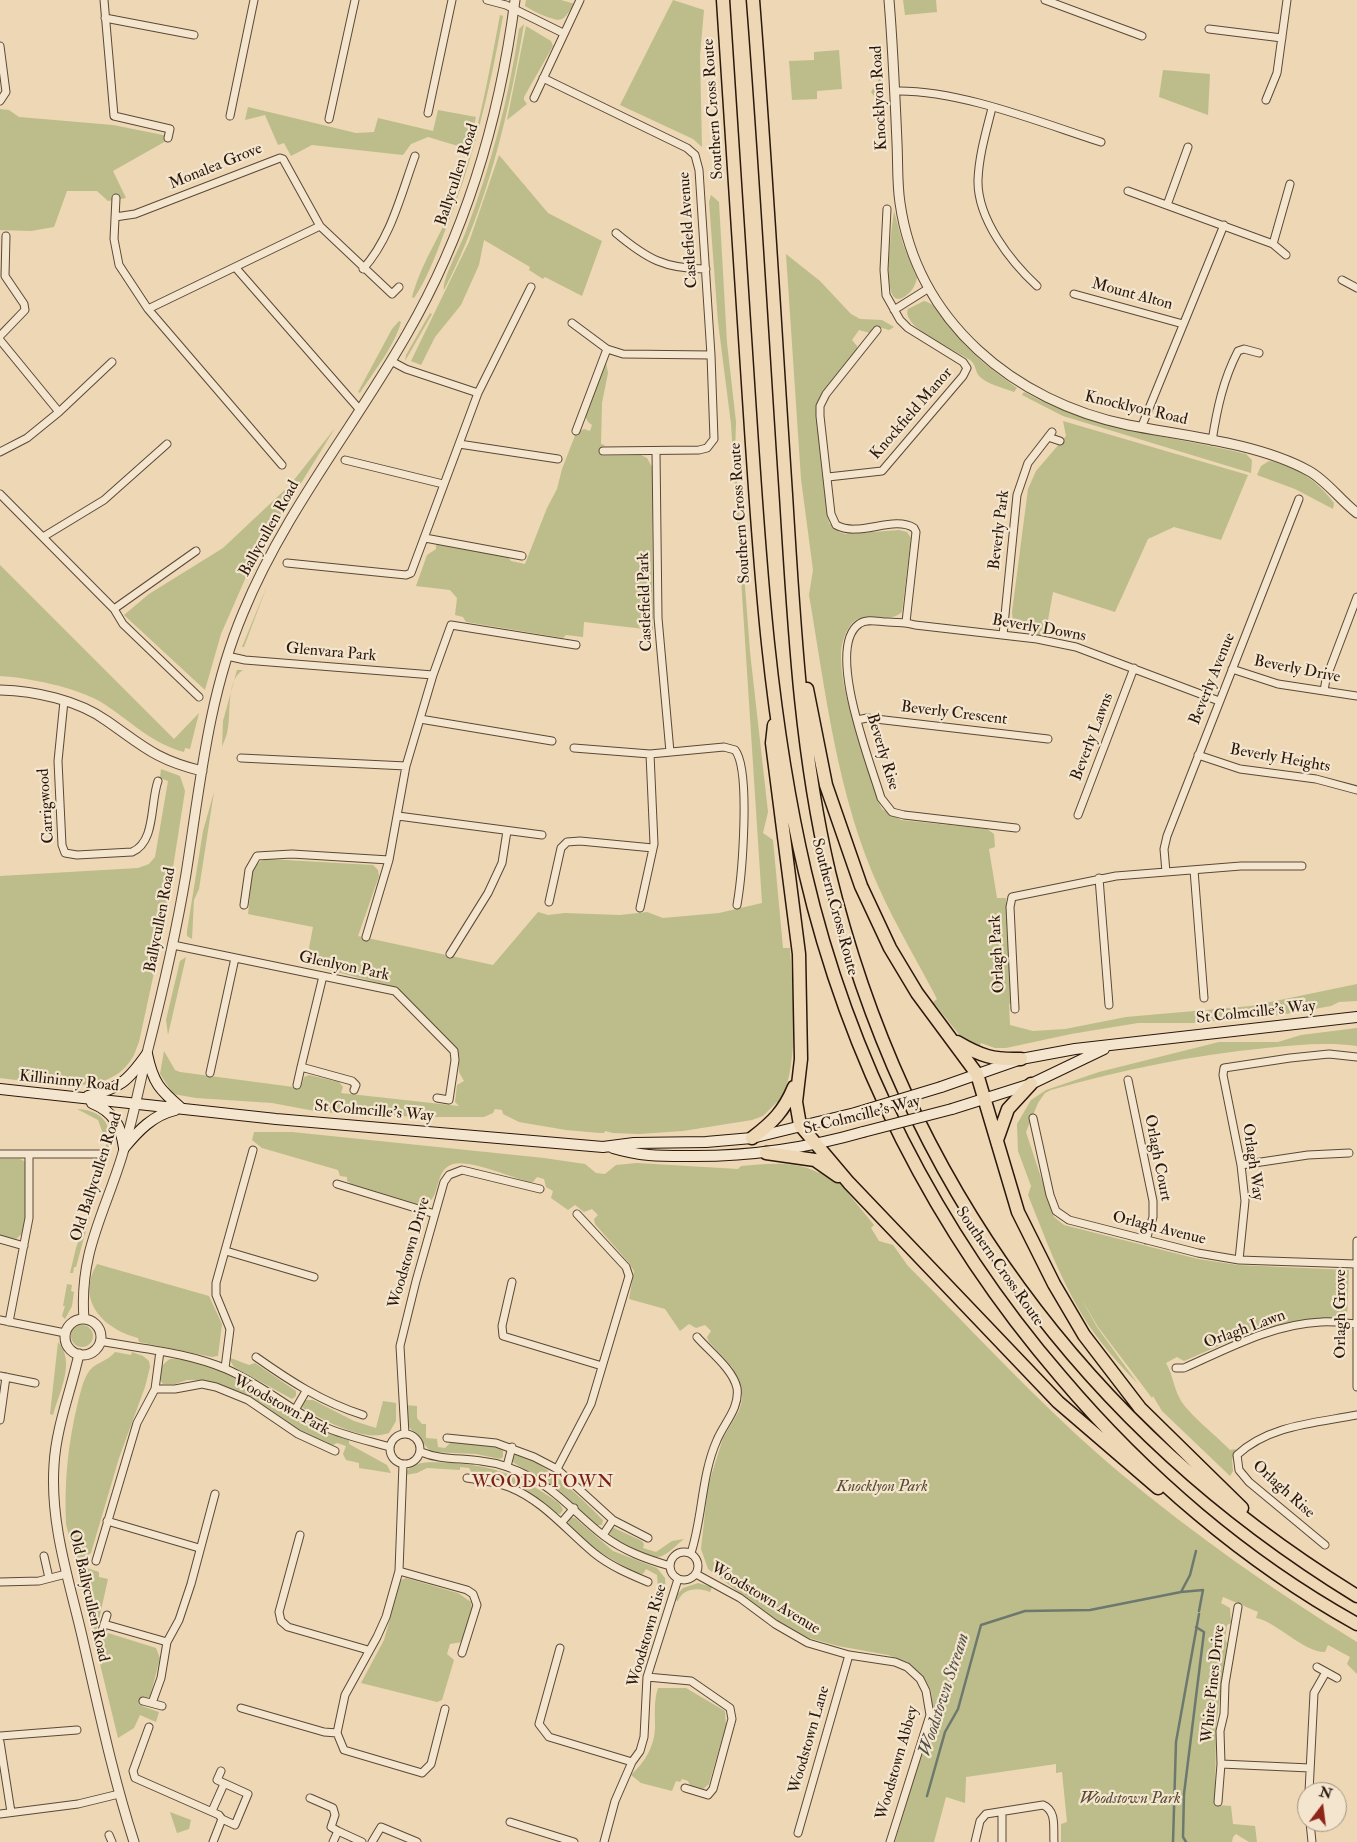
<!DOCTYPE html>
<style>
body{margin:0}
#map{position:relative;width:1357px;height:1842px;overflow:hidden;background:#edd7b4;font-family:"IM FELL Double Pica",serif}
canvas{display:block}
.north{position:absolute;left:1297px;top:1782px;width:50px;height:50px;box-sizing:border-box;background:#f3e5ce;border:1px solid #a39381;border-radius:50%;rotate:15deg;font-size:14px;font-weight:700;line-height:20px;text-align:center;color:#2b180d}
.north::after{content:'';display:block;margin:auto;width:18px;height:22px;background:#8f2418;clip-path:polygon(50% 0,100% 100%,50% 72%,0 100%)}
</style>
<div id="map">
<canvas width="1357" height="1842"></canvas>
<div class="north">N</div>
</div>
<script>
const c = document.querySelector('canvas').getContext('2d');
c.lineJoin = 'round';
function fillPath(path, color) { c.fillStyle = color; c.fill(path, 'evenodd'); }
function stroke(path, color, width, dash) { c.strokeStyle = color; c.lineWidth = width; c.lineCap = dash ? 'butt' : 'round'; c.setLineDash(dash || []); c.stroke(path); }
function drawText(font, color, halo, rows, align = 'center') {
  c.font = font + ' "IM FELL Double Pica",serif'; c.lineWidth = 4.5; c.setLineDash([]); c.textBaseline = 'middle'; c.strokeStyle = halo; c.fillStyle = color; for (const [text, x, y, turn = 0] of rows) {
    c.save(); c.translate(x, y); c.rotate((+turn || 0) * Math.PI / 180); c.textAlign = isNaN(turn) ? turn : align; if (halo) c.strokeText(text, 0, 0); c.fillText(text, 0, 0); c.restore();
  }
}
const green = new Path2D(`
 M526,0H561L575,4C571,8 567,16 562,19C556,23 531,10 525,6Z
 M673,0L704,10L700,56L702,147L693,139L620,105Z
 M903,0H936L937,12L905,15Z
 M500,15L503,16C490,91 472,165 443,236C435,257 427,279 414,298L412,297C422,260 445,229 458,193C478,135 489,74 500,15Z
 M524,24C509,114 487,208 444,290C441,281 462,243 466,231C491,166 509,98 519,29Z
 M526,26L551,41L553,46L524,97V100L527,104L507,120Z
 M839,50L842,89L817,91V99L792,100L789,61L814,60V52Z
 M1163,70L1210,74L1208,115L1159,97Z
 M882,74L883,100L881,101H878L871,92Z
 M248,107L356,133L374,132L378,118L433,131L438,110L476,117L468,149L428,137L411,144L403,155L312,145L291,156L284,143L278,145L265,115L245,120Z
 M0,109L9,110L19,117L113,125L173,137L113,171L126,198L108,201L97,191H67L54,227L31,231L0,230Z
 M499,155L548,213L602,241L582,296L545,277L543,279L529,270L530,267L484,240L479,265L461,305L435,337L421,365L411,361L469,242Z
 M711,195L719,202L727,343L736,422L735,455L750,652L768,812L763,833L773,840L783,948H790C793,1001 800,1054 781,1104L777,1102L763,1116L752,1120L683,1131L639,1134L613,1133L605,1131L604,1133H600L566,1130L519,1122L503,1114L502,1110L495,1109L493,1113L484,1117H420L320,1112L272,1103L196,1098L173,1094L160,1074L164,1051L175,1070L180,1072L301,1088L304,1077L309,1075L339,1082L343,1087L341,1093L459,1106L455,1102L457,1085L464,1081L459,1072V1059L453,1044L398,988L306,964L313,927L248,914L253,868L261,861L268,859L373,865L378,870L379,876L358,936L493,965L538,912L548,915L565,913L620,915L647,912L663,918L719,913L762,903L731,424L718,322L709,202Z
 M894,211L903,244L917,278C915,286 912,292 904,297C878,313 893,221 894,211Z
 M786,254L820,281L851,314L860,319L882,320L894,327L889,330L876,326L870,333L859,330L852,340L857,346V351L816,405L829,523L839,532L846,534L899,530L907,532L911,538L902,612C888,625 867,609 852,623C846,630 842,642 841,651C840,688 855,724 865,759C870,776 874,793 882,809L901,820L987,829L994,834L995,847L989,849L997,898H1006L1011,1003L1009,1004L1010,1025L1033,1031L1065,1029L1126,1017L1251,1006L1357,984V1001L1339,1002L1331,1006L1280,1015L1193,1023H1138L1071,1034L1006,1048H995L981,1043L978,1049L961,1037L933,1002L937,999C918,962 896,926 879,888C837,795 826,694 809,595L813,570L801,479Z
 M924,301C944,307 952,332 966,346C981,362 999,375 1017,388L1014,392C1004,388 986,384 979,376C975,371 976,364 970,360C957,351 900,327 908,309Z
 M430,313L432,314L405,361L406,355Z
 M399,321L401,322C394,347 374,371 360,393L358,392L392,329Z
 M606,362L608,373L602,403L601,444L605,445L603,446L602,456L641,455L647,458L652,467L653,630L584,622L583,637L566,635L563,638L466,622L463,617L455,615L457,598L450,590L416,586L427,555L436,549V544L508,557L511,561L525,564L547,508L557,489L562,469L576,433L584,429L590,431L592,425L588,422L585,416Z
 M1024,392C1094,431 1169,435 1246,454L1252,460L1251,473L1063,416L1022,395Z
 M1063,421L1248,475L1221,540L1174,527L1148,539L1115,612L1053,592L1045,637L1017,628L1013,623L1012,612L1028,489L1036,471L1066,436Z
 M335,428L253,561L221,634L205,690L124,615L149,594L223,548L290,485Z
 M1269,461C1298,466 1318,482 1334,503L1333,509L1295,489L1257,475L1261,466Z
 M0,565L174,739L199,713L190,749L185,748L184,752C150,743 130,720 101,702C75,687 30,678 0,676Z
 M267,586L244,647H242Z
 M237,670H243C225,681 232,714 227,733C226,738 223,743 222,747L223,721Z
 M161,769L180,776L185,791L163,931L139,1042C136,1048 135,1055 131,1060C105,1100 40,1082 0,1078V876L138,868L149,864L155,857L168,781L160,778Z
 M214,792L199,889L194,900L192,939L187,936V931L203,831Z
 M186,957L168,1035L166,1020L180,961Z
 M1357,1028V1046C1326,1042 1297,1045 1266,1048C1193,1055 1121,1070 1051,1090L1045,1093L1038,1103L1026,1132L1054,1217L1064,1225L1198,1259L1238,1265L1349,1270L1347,1320L1294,1324L1223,1344L1184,1361L1177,1357L1166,1363C1173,1375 1173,1386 1180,1399C1188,1414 1217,1436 1230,1450L1236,1449L1232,1460L1233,1471L1230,1476L1162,1411L1153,1396L1152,1398L1098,1327L1081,1298L1097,1327L1138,1384C1118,1363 1096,1339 1081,1313C1059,1276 1044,1235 1028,1195L1031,1186L1018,1151L1017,1124L1031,1100L1046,1090L1099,1072L1219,1042H1278L1301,1035Z
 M77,1109C110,1111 114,1132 106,1160V1142L98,1120Z
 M254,1132H292L544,1158L585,1164L596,1173L605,1174L616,1165L637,1163L738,1169L741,1166C768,1164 794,1160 819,1173L822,1168L838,1181L874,1225L871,1228L879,1241L893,1245L908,1266C977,1335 1045,1410 1120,1473C1195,1535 1274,1591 1357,1642V1674L1347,1664L1350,1657L1328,1645L1325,1652C1303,1652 1277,1622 1256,1618L1258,1612L1223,1597L1221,1603L1230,1608L1231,1623L1227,1625L1225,1639L1227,1643L1216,1727L1215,1802L1217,1805L1231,1806L1233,1824L1255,1826L1257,1842H1249L1236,1834L1233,1837L1232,1842H1061V1824L1067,1822L1062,1772L1056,1773V1764L966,1777L965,1803L946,1797L934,1842H895L933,1714L931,1690L925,1679L908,1662L888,1655L838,1646L809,1638L776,1620L708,1569L701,1549L708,1486L723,1438L739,1411L742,1400L741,1388L732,1367L709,1342L707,1337L711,1331L705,1325L696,1328L689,1324L680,1331L665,1309L629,1299L634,1271L629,1263L595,1224L594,1219L598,1215L592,1209L584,1212L575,1205L568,1210L551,1198L553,1191L546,1187L544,1179L537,1177L533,1182H529C511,1177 469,1159 453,1164C431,1170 444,1207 418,1204L352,1184L347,1181V1177L340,1176L338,1170L262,1148L252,1140Z
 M0,1159H20L26,1162L25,1223L23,1233L16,1239L0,1235Z
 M89,1212H91L76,1267H74L73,1273H70L76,1248Z
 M97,1264L209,1296L222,1324L218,1356L212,1357L139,1342L138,1338C104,1329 75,1301 97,1264Z
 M67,1284L72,1285L71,1291L74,1292L72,1306L65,1319L62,1316L65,1306H63Z
 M71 1336a11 11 0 1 1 22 0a11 11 0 1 1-22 0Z
 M58,1342C76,1361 59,1393 53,1415L50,1414Z
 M115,1352L131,1355L132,1352L143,1356L149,1361L150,1367L145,1387L119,1458L91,1553L84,1558L81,1566L99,1572V1577L108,1579L96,1633L105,1635L108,1633L156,1648L160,1658L150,1697L144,1699L142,1706L159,1712L156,1722L140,1715L134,1728L118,1738L66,1524C64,1482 68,1443 78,1402C81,1391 83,1379 90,1370C97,1362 108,1361 115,1352Z
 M228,1357L249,1365L255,1363L296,1391V1396L292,1399L234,1367Z
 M170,1359C219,1357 272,1405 312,1426C324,1432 336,1436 349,1440V1444L387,1465L391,1473L359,1468V1463L346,1460L343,1454L346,1446L337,1443L331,1446L301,1432L248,1397L219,1384L203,1380H187L175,1384H163C156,1375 161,1364 170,1359Z
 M305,1400H313L354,1421L376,1428L383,1401L396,1403V1421L389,1433C364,1442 330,1423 307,1411L302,1407Z
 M405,1405L417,1406V1418L422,1424H426V1438L437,1439L438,1447L445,1448L450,1443H464L501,1448L503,1451V1457L500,1459L476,1454L431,1452L409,1427Z
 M515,1455C537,1454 588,1504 603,1520L602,1525H597L555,1487L514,1463L512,1460Z
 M452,1463C488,1465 517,1474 547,1495C553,1499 561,1503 563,1510L560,1514L555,1513L513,1485L472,1473L469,1468L460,1467V1470L427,1468L417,1473L405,1475C411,1458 437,1463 452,1463Z
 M570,1517L575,1518L613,1551L657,1568L665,1578L666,1592L663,1596L658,1587L657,1575L646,1569L643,1574L636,1573L594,1549L568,1524Z
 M612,1527L642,1541L644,1544L643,1548L656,1552L672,1541L684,1539C677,1544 667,1556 658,1557C646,1558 617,1542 609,1533Z
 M406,1578L458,1593L471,1602L472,1608L462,1642L450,1644L447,1654L454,1660L442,1700L437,1702L361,1683L384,1640L401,1580Z
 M698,1583L712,1587L710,1592C698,1587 683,1588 678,1601L673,1599L683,1588Z
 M658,1688H686L725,1711L726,1725L709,1784L703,1789L690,1785L688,1781L682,1779L680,1782L676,1781L672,1791L641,1783L631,1775C646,1761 656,1744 655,1723C655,1711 654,1700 658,1688Z
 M170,1812L191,1820L189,1829L177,1833Z`);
const stream = new Path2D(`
 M1181,1592L1203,1590L1199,1611
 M927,1796L945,1732L958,1709L981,1625L1025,1611L1090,1610L1181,1592L1190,1575L1196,1551
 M1173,1842L1176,1742L1199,1614
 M1186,1842L1183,1837L1184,1794L1204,1632L1196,1627`);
const minor = new Path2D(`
 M104,0L114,116L170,129L168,138
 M487,0L506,5L563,33
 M1045,0L1142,36
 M105,18L194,35
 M1209,29L1282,38
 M0,46L6,92L0,101
 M543,78L687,148L695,155L699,170L711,355L714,439L707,448L699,450L603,451
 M896,91C960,90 1039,122 1101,142
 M534,98L580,0
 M1266,100L1277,73L1287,0
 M992,108C986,132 979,155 978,180C977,219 1011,262 1037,286
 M428,113L452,0
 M230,116L254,0
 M329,119L355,0
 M1128,191L1273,244L1286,255
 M116,198L114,239L119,265L148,309
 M1167,205L1188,147
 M115,217L135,214L280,158L283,159L320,226L392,294L399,287
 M616,233C647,259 665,269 706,269
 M1273,244L1290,184
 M235,267L320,226
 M363,269C391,238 401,194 415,156
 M1342,280L1357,288
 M1074,294L1183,324
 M894,310L929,288
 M572,323L607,349L623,354L711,355
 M877,330L826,394L820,406V416L831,514L836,525C859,538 893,515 914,528L916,532L906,622
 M0,336L25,310L24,304L5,276L6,236
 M0,340L59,412L27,438L0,452
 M391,361L406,369L478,393
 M59,412L112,362
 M1141,428L1224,225
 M576,431L607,349
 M1048,437L1060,441
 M1212,441C1217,409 1223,380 1238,351L1244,349L1259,353
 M459,444L558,459
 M656,451L658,618L670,752
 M345,460L443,484
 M282,465L148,309L235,267L360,410
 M828,477L882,471L963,376L967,368L963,362L908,328L900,320L886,295L884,270L887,209
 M0,494L114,609L123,624L199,697
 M43,537L104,500L167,444
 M425,538L522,556
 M287,563L406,575L411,573L478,393L531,287
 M114,609L196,551
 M1003,635L1017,495L1028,463L1052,432
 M227,656L245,660L433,675L406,766L389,860L366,937
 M1232,669L1278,684L1357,696
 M433,675L451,625L576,645
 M1324,691L1326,679L1357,597
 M64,701L58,761L62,845L65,853L77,855L132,852C156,842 150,803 158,781
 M420,719L552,741
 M857,720L867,718L1048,739
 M574,748L650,754L724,747L735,750C751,770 742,876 737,905
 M1198,755L1240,769L1316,779L1357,790
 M241,758L406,766
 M1078,815L1134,668
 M398,816L542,835
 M1016,828L904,815L892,812L881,798C871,764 825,648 859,624C867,618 879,622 888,622C898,623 905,622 915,625L1037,639L1076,647L1219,701
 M1194,870L1204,998
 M1166,872L1164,849L1167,836L1299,499
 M1099,878L1109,1005
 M549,902L561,848L567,842L580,841L653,848
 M244,905L249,870L257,856L292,854L389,860
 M640,908L654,844L650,754
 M173,945L395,991L454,1051L455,1060L449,1100L437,1098
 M450,954L488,893L502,863L507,831
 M323,976L301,1067L352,1081L356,1085L354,1090
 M1015,1009L1010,907L1012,897L1116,876L1241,866H1302
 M210,1073L235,958
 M1128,1080L1153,1201V1217L1146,1240
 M297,1085L301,1067
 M1033,1118L1050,1195L1056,1211L1069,1220L1198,1253L1239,1260L1356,1264
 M0,1154H103
 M1241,1165L1308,1155L1349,1153
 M337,1184L435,1214
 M0,1239L24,1246
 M1357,1241V1387
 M226,1251L314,1277
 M1239,1260L1245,1201L1241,1165L1223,1075L1224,1068L1290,1058L1329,1054L1357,1057
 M512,1282L502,1326L503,1336L602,1366
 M0,1320L65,1333
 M9,1322L29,1218V1154
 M100,1341C142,1349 186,1352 226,1369C263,1385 290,1410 325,1427C345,1436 369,1441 390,1447
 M256,1357C290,1381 322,1402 363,1415
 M225,1368L230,1329L216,1295V1283L253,1150
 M1176,1368H1184C1227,1349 1273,1324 1321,1322C1332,1321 1345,1323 1356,1324
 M0,1376L35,1383
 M155,1389H175L202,1384L216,1387L248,1400L298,1434L335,1451
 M295,1410L306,1391
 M0,1420L6,1377
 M390 1449a15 15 0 1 1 30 0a15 15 0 1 1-30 0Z
 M405,1434L400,1346L416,1281L444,1182L449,1175L462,1170L540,1189
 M447,1438L496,1443L534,1457L557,1469L613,1520L648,1538
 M421,1452C440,1460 461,1458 481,1461C499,1463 516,1469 532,1478C560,1493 579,1517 604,1536C624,1551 646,1559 670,1566
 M507,1466L512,1447
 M557,1469L591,1404L629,1276L626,1267L577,1214
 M467,1478C481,1480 496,1482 509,1487C544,1501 566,1530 594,1553C610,1566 629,1574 648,1582
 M107,1521L199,1548
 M562,1522L574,1508
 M300,1535L279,1612L281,1621L288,1627L368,1650
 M603,1535L613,1520
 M1325,1545L1249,1482L1239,1470L1237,1455C1269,1425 1316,1423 1357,1415
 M670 1566a14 14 0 1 1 28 0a14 14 0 1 1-28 0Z
 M691,1553C703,1516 701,1476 717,1440C724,1423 740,1408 737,1388C733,1369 709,1351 697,1337
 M44,1556L49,1578
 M96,1561L137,1423L155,1389L160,1351
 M399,1571L467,1590L473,1594L477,1605L462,1653
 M696,1574L740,1598L775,1624L808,1643L849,1655L895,1662L907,1667L920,1679L926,1691L930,1715L890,1842
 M0,1582L39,1581L66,1574
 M1238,1607L1225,1684L1224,1714L1220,1731L1221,1764L1310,1768
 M104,1624L167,1642
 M101,1634L107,1615
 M560,1648L539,1724L549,1737L632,1762
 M1317,1667L1337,1678
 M647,1677L691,1681L730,1708L732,1719L713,1789L708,1795L685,1788
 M143,1701L162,1706
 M152,1703L161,1678L167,1642L179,1620L191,1584L215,1494
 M241,1708L324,1732L337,1733L344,1750L422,1773L431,1764L445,1709
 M149,1727L133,1771L135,1778L219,1815L222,1819L213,1842
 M337,1733L345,1695L377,1637L386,1617L399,1571L403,1464
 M0,1736L77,1730
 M0,1742L11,1812
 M221,1771L217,1780L248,1794L235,1825L222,1819
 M1309,1792L1314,1693L1326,1672
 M310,1798L333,1808L335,1815L331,1827L338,1831
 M1218,1802L1221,1764
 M212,1811L224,1784
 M0,1814L78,1804L119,1794
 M510,1822L574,1842
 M1310,1822L1312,1842
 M798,1833L849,1655
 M109,1835L112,1842
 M333,1842L338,1831L362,1842
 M372,1842L381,1827L417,1842
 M604,1842L615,1801L632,1762L640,1751L644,1737L647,1677L678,1579
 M975,1842L980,1821L986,1814L1043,1805C1057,1811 1053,1828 1054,1842
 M1002,1842V1812`);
const tertiary = new Path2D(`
 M889,0C893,48 895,96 897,143C898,163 897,184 900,203C917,322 1015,402 1128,425C1185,436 1258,443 1309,471C1327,481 1341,501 1357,513
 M0,690C35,691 78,700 107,721C143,746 156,760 202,771
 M84,1319C79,1253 104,1215 122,1156C132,1122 139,1088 147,1053C162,994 176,934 186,874C200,786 208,696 243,613C284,513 354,427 407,334C466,232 500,116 515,0
 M65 1337a18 18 0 1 1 36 0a18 18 0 1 1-36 0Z
 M79,1354C71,1391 56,1427 54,1465C50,1524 69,1580 82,1636C98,1705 112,1774 134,1842`);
const secondary = new Path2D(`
 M147,1054C153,1083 160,1090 181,1108
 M941,1087L1021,1059L1075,1049L1357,1017
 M0,1089L276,1119L603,1147L634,1143L706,1142L752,1138L855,1113
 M88,1096C120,1088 128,1081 147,1054
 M92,1103C114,1112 121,1126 124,1148
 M952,1109L1031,1084L1104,1049
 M124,1148C138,1131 153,1115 175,1110
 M613,1148C640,1156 658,1156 685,1156C746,1157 804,1149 863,1132`);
const motorway = new Path2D(`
 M723,0C732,138 741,276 750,414C760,568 770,722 805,872C848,1058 936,1232 1061,1377C1144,1475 1245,1562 1357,1624
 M753,0C766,165 775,330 786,495C794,622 800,748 829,872C904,1181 1085,1429 1357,1596
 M807,689L826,785L861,886L890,948L917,993L977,1074L1018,1212L1054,1284L1084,1335L1140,1408L1242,1508
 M774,725L772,743L799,954L801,1059L796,1102L800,1125L849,1183L1058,1402L1158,1488
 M957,1042C981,1056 993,1060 1021,1059
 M752,1138C773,1122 784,1111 794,1087
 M997,1140L1008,1109L1031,1084
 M766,1153L815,1160L838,1176`);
const secondaryBridge = new Path2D(`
 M855,1113L941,1087
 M863,1132L952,1109`);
const streetNames = [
 ["Knocklyon Road",880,98,-93],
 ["Southern Cross Route",714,109,-94],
 ["Monalea Grove",216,167,-22],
 ["Ballycullen Road",458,175,-72],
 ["Castlefield Avenue",689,230,-94],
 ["Mount Alton",1132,295,15],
 ["Knocklyon Road",1136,409,13],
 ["Knockfield Manor",912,414,-49],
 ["Southern Cross Route",741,513,-94],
 ["Ballycullen Road",270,529,-61],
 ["Beverly Park",1000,530,-83],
 ["Castlefield Park",646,602,-92],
 ["Beverly Downs",1039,629,10],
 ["Glenvara Park",331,653,5],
 ["Beverly Drive",1297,670,11],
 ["Beverly Avenue",1213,679,-68],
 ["Beverly Crescent",954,714,7],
 ["Beverly Lawns",1093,737,-69],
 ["Beverly Rise",882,752,73],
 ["Beverly Heights",1280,759,10],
 ["Carrigwood",47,806,-94],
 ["Southern Cross Route",834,907,75],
 ["Ballycullen Road",161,920,-79],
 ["Orlagh Park",998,954,-93],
 ["Glenlyon Park",344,967,12],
 ["St Colmcille's Way",1256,1013,-6],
 ["Killininny Road",69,1082,6],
 ["St Colmcille's Way",374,1112,5],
 ["St Colmcille's Way",862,1116,-14],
 ["Orlagh Court",1157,1158,79],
 ["Orlagh Way",1252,1162,82],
 ["Old Ballycullen Road",97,1177,-72],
 ["Orlagh Avenue",1159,1229,14],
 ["Woodstown Drive",410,1253,-74],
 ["Southern Cross Route",999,1267,55],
 ["Orlagh Grove",1342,1314,-90],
 ["Orlagh Lawn",1245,1330,-20],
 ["Woodstown Park",281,1406,29],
 ["Orlagh Rise",1283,1490,42],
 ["Old Ballycullen Road",88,1596,77],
 ["Woodstown Avenue",765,1599,31],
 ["Woodstown Rise",648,1636,-74],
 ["White Pines Drive",1214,1684,-84],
 ["Woodstown Lane",810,1740,-74],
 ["Woodstown Abbey",898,1763,-74]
];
const parkNames = [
 ["Knocklyon Park",882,1488],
 ["Woodstown Park",1130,1800]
];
const neighbourhoodNames = [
 ["WOODSTOWN",543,1483]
];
const waterNames = [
 ["Woodstown Stream",945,1695,-72]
];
fillPath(green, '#bcbd8a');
stroke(stream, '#6d796e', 2.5);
stroke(minor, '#5c4837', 9);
stroke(tertiary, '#5c4837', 11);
stroke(secondary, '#2b180d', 12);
stroke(motorway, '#2b180d', 15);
stroke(minor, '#f3e5ce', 7);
stroke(tertiary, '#f3e5ce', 9);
stroke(secondary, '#f3e5ce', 10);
stroke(motorway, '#edd7b4', 12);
stroke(secondaryBridge, '#2b180d', 12, []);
stroke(secondaryBridge, '#f3e5ce', 10);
drawText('16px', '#2b180d', '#f3e5ce', streetNames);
drawText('italic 16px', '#564a32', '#f3e5ce', parkNames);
c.letterSpacing = '1px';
drawText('18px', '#7a1f14', '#f3e5ce', neighbourhoodNames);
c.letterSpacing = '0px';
drawText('italic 18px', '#525046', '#f3e5ce', waterNames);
</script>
